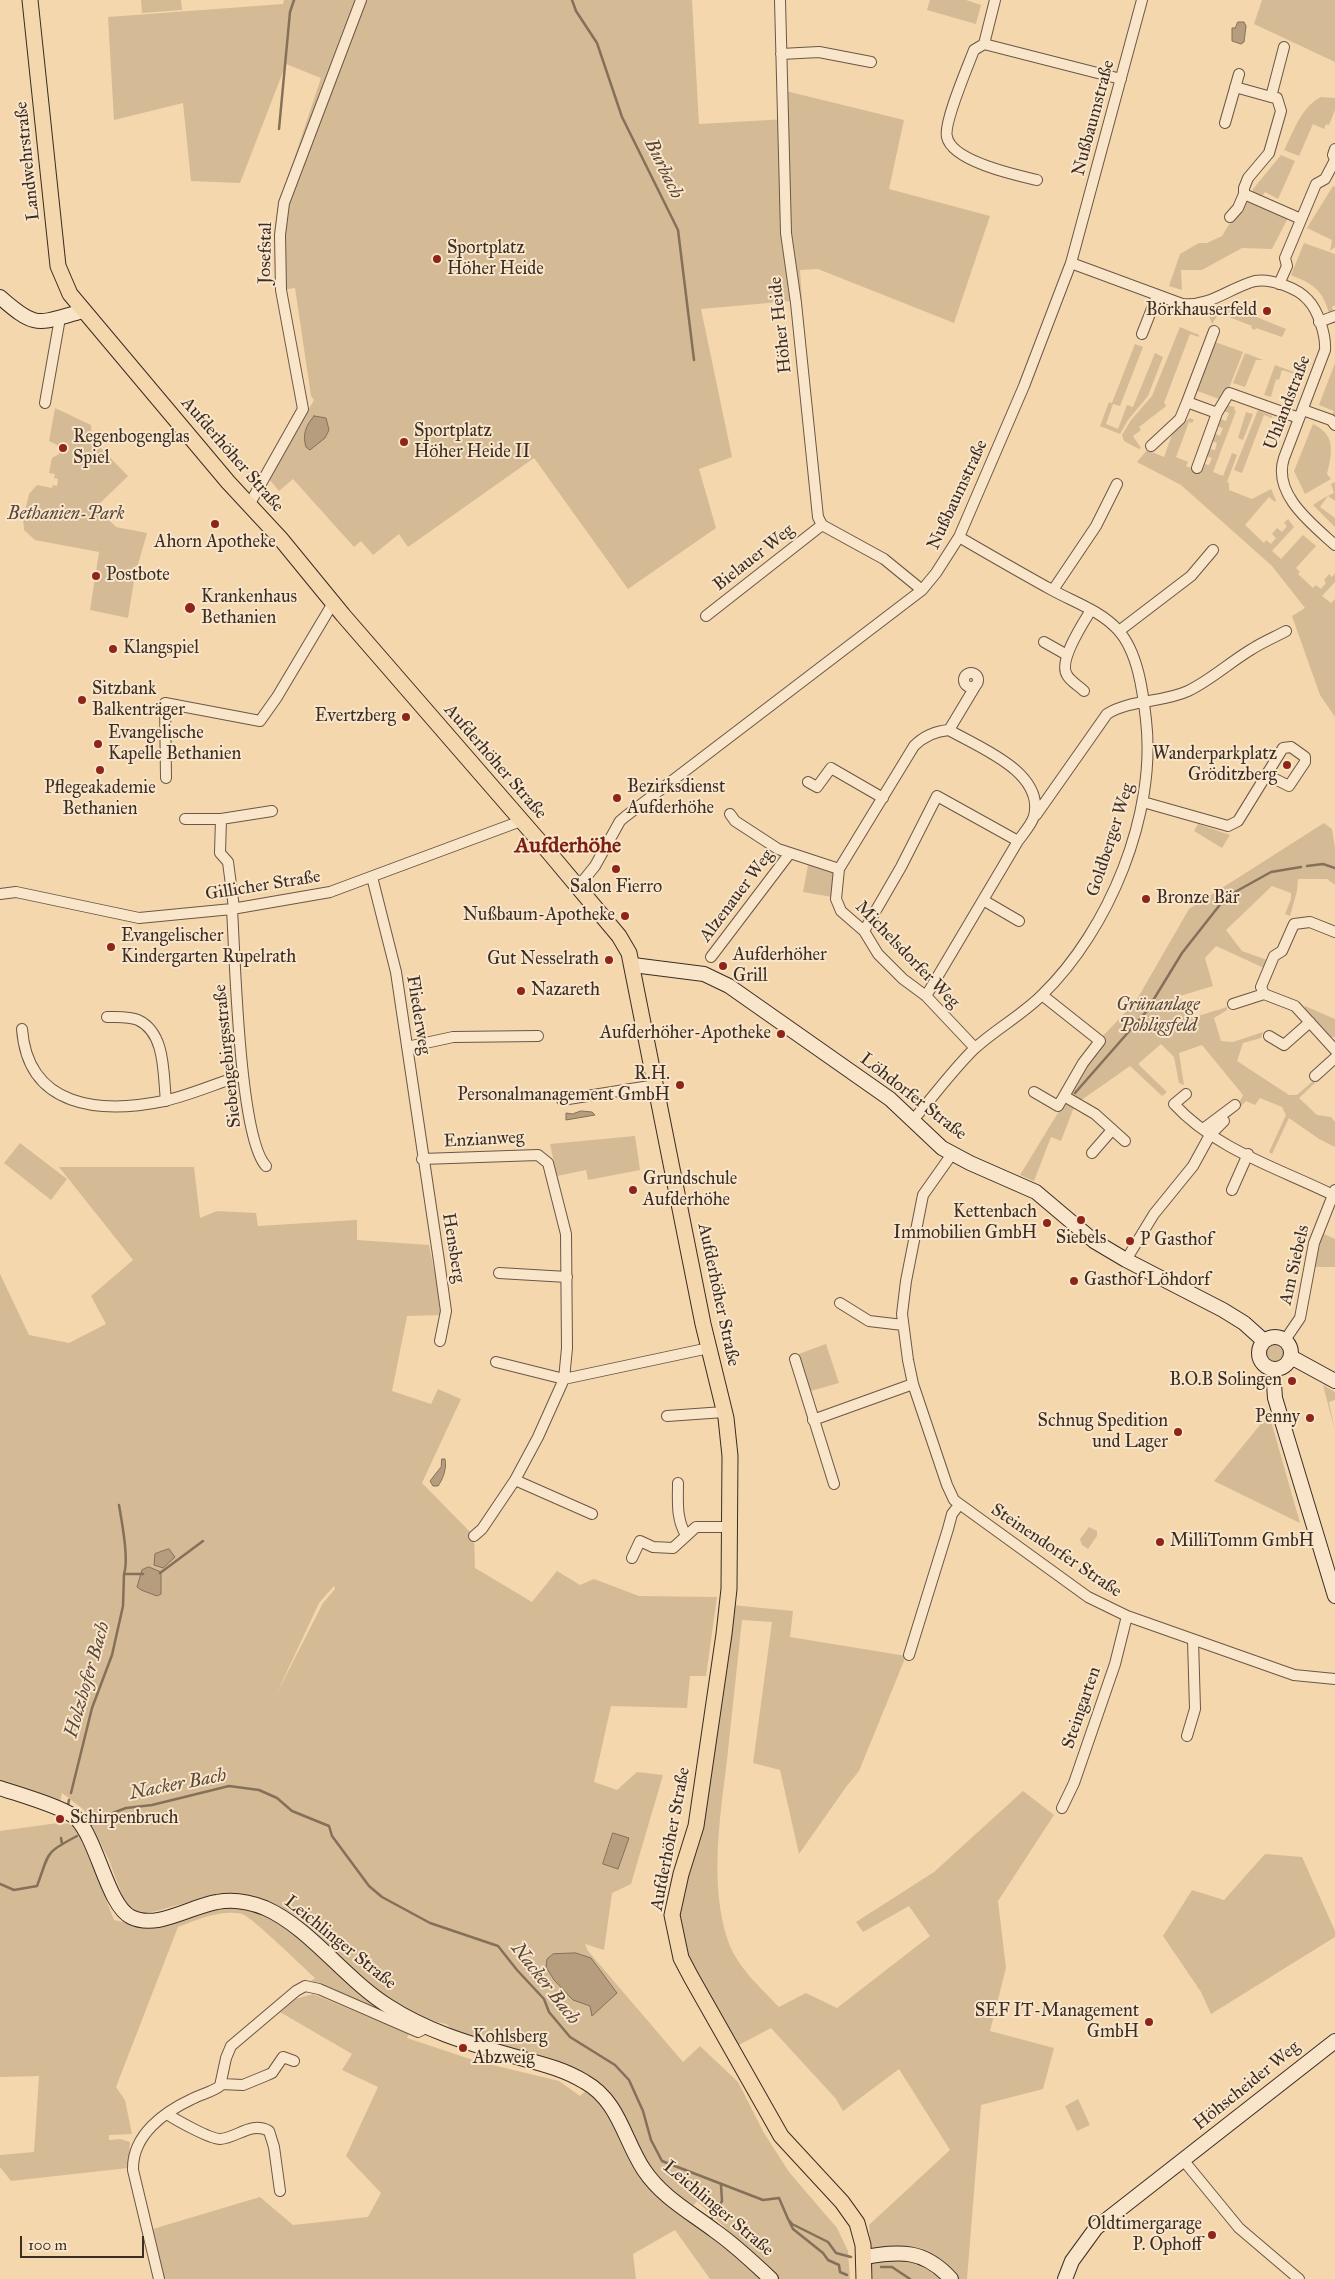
<!DOCTYPE html>
<meta charset="utf-8">
<style>
body{margin:0}
#map{position:relative;width:1335px;height:2279px;overflow:hidden;background:#f5d7ad;font-family:"IM FELL Great Primer",serif}
canvas{display:block}
.scale{position:absolute;left:20px;top:2236px;width:124px;height:22px;box-sizing:border-box;border:2px solid #3b2c24;border-top:0;padding-left:6px;font-size:15px;line-height:18px;white-space:nowrap;color:#3b2c24;-webkit-text-stroke:4px #f8e5ca;paint-order:stroke}
</style>
<div id="map">
<canvas width="1335" height="2279"></canvas>
<div class="scale">100 m</div>
</div>
<script>
const c = document.querySelector('canvas').getContext('2d');
c.lineJoin = 'round';
function fillPath(path, color) { c.fillStyle = color; c.fill(path, 'evenodd'); }
function stroke(path, color, width, dash) { c.strokeStyle = color; c.lineWidth = width; c.lineCap = dash ? 'butt' : 'round'; c.setLineDash(dash || []); c.stroke(path); }
function drawText(font, color, halo, rows, align = 'center') {
  c.font = font + ' "IM FELL Great Primer",serif'; c.lineWidth = 4; c.setLineDash([]); c.textBaseline = 'middle'; c.strokeStyle = halo; c.fillStyle = color; for (const [text, x, y, turn = 0] of rows) {
    c.save(); c.translate(x, y); c.rotate((+turn || 0) * Math.PI / 180); c.textAlign = isNaN(turn) ? turn : align; if (halo) c.strokeText(text, 0, 0); c.fillText(text, 0, 0); c.restore();
  }
}
const green = new Path2D(`
 M141,0H181L182,10L142,13Z
 M284,0H692L699,124L787,119L786,91L904,120L889,189L990,216L954,323L818,269L800,270L802,300L701,309L732,457L699,469L716,528L628,589L534,458L408,547L399,534L373,555L361,541L354,547L293,479L279,491L269,479L314,400L311,396L295,288L275,291V227L290,171L321,78L286,64L240,183L191,181L183,103L114,120L108,17L283,4Z
 M930,0H966L981,5L976,24L927,10Z
 M1262,0H1335V62L1254,24Z
 M1321,97L1335,98V110L1329,125L1326,124L1324,129L1313,124L1299,156L1284,150C1294,131 1301,107 1321,97Z
 M1281,155L1295,161L1278,199L1265,192L1261,198L1252,194L1253,189Z
 M1333,186L1335,187V247L1330,251L1332,240L1307,228Z
 M1249,200L1288,218L1272,249L1242,248L1202,270H1181L1182,290L1169,286L1180,254L1199,243H1207L1222,236L1233,218Z
 M1304,243L1335,254V305L1332,307L1334,312L1329,313C1322,289 1313,284 1291,275Z
 M1232,307L1286,329L1282,337L1256,328L1255,330L1251,328L1252,326L1219,313L1212,324L1209,316Z
 M1180,327L1199,335V337L1190,334L1164,403L1166,405L1165,407L1139,427L1141,430L1133,436L1141,448L1139,449L1124,441L1122,435L1131,420L1152,396Z
 M1215,342L1243,352L1224,401L1195,390Z
 M1135,344L1143,347L1120,406L1113,404L1106,424L1118,429L1127,405L1133,407L1155,353L1163,357L1148,396L1128,420L1120,434L1100,426L1109,402L1112,403Z
 M1245,353L1263,360H1256L1245,387L1233,383Z
 M1335,363V418L1331,416L1334,411L1319,405Z
 M1275,365L1299,374L1294,387L1291,386L1295,374L1282,370L1279,380L1276,379L1271,397L1264,395Z
 M1226,405L1235,407L1234,410L1236,411L1213,472L1223,476L1232,453L1237,455L1227,482L1229,483V490L1252,499L1271,489L1276,500L1275,502L1269,497L1245,525L1264,543L1266,540L1271,544L1276,538L1272,534L1277,528L1282,532L1287,526L1284,523L1288,519L1294,527L1272,551L1281,559L1303,535L1316,546L1296,568L1300,572L1298,574L1313,588L1316,585L1321,589L1326,583L1324,580L1329,574L1332,577L1335,573V582L1322,596L1331,603L1335,599V717L1320,695L1292,616L1305,608L1272,566L1181,485L1137,462L1147,450L1164,457L1174,429L1190,418L1194,420L1192,423L1189,422L1176,457L1188,462L1186,466L1200,471L1203,464L1209,465L1212,458L1206,456L1209,449L1215,450L1217,443L1212,441L1214,433L1220,436L1223,428L1217,426L1220,419L1226,421L1229,413L1223,411Z
 M55,408L91,425L92,439L128,476L96,507L116,527L147,533L135,575L128,618L90,610L99,552L35,540L24,530L23,519L29,494L37,485L52,488L53,485L57,486L58,479L54,478L55,474L49,473L52,458L59,454L57,445L49,441Z
 M1258,410L1272,416V418L1264,415L1242,473L1234,470Z
 M1246,412L1253,414L1243,440L1238,438Z
 M1313,424C1335,435 1333,450 1327,474L1331,479L1305,494L1294,471Z
 M1335,482V501L1328,496L1320,507L1335,518V527L1313,505C1320,500 1327,496 1334,493L1331,484Z
 M1324,823L1332,829L1335,848V885L1327,879H1298L1297,891L1290,916L1285,914L1291,899V893L1272,886L1226,930L1242,951L1267,960L1264,968L1216,946L1205,958L1213,986L1180,996L1185,1012L1195,1017L1227,1007V1010L1214,1018L1221,1041L1233,1042L1263,1032L1261,1038L1243,1043L1237,1061L1289,1095H1297L1313,1081L1315,1083L1299,1098L1317,1115L1331,1117L1335,1122V1147L1319,1139L1289,1118L1272,1154L1269,1152L1286,1115L1282,1107L1260,1098L1255,1105L1246,1101L1225,1122L1222,1119L1237,1107L1243,1095L1202,1045L1179,1053L1184,1085L1179,1083L1174,1057L1161,1044L1138,1064L1167,1092L1162,1096L1130,1066L1080,1101L1071,1097L1070,1093L1085,1068L1105,1042L1101,1038L1136,1001L1189,909Z
 M1198,824L1230,835L1222,848L1194,831Z
 M808,865L835,871L832,897L803,892Z
 M1305,1006L1335,1019V1037H1329L1304,1008Z
 M1067,1102L1074,1107L1061,1141L1051,1137L1034,1181L1020,1175L1064,1103Z
 M635,1136L640,1170L588,1180L586,1170L557,1176L550,1144Z
 M20,1143L67,1179L51,1200L4,1163Z
 M59,1167H194L200,1218L217,1211L256,1213L258,1226L357,1220V1240L429,1245L443,1315L407,1316L392,1391L431,1404L438,1389L461,1399L422,1483L474,1536L475,1568L532,1602L557,1571L580,1585L594,1579L639,1596L717,1597L706,1676H690L687,1708L611,1706L594,1782L617,1790L637,1772L663,1775L631,1884L612,1893L604,1950L585,1944L588,1951L683,2062L700,2046L738,2082L764,2133L789,2172L837,2228L848,2251L850,2279H779L697,2201L684,2218L723,2247L761,2279H710L675,2230L633,2254L636,2279H164L153,2229L260,2197L293,2225L368,2217L381,2193L346,2156L378,2087L342,2070L352,2054L280,2012L295,1999L313,1994L409,2034L407,2038L476,2061L559,2081L580,2096L597,2081L573,2067L457,2033L446,2024L428,2020L401,2009L277,1905C241,1892 212,1897 174,1906C156,1911 153,1914 133,1911L123,1898L109,1860L84,1810L62,1793L60,1802L0,1782V1274L29,1335L69,1343L106,1324L91,1296L133,1260ZM334,1586L335,1589L323,1603L276,1695L319,1603Z
 M1322,1233L1335,1239V1267H1315Z
 M1266 1353a10 10 0 1 1 20 0a10 10 0 1 1-20 0Z
 M826,1344L839,1383L807,1392L796,1355Z
 M1323,1385L1335,1392V1400L1329,1402L1335,1431Z
 M1269,1414L1300,1523L1214,1481Z
 M1089,1527L1097,1531V1536L1088,1549L1082,1545L1080,1539Z
 M732,1605L793,1611L790,1637L906,1656L859,1771L846,1787L799,1854L780,1770L753,1763L772,1622L742,1620C737,1666 732,1713 727,1760C720,1818 709,1884 728,1941C737,1967 761,1988 779,2007L806,1993L837,2008L930,1936L909,1906L863,1932L856,1922L934,1872L1023,1791L1054,1815L998,1901L1006,1968L990,2031L1054,2048L1043,2089L981,2105L967,2279H873L869,2225L950,2150L899,2069L843,2111L836,2099L771,2028L737,2046L688,1961L677,1924Z
 M58,1823L72,1824L87,1851L114,1920L144,1927L204,1911L232,1906L258,1911L280,1920L337,1974L383,2011L381,2013L311,1981L315,1978C303,1967 252,1917 242,1914C220,1909 197,1920 178,1927L116,2087L125,2100L132,2134L109,2135V2140L120,2139L130,2142L128,2168L11,2181L0,2167V2155L34,2152L39,2076L0,2077V1831Z
 M1265,1854L1302,1857L1335,1931V1937L1211,2014L1201,1992L1163,1936L1192,1890L1224,1900Z
 M1078,2099L1090,2125L1077,2131L1065,2106Z`);
const water = new Path2D(`
 M1238,22H1244L1246,26L1244,42L1241,44L1232,41V28H1235Z
 M314,416L326,418L329,430L325,438L310,450L306,447C302,435 306,425 314,416Z
 M581,1111L592,1112L595,1115L566,1120V1113L572,1114Z
 M442,1459H445C447,1468 443,1479 438,1486H433L430,1481L441,1467Z
 M169,1549L175,1557L163,1568L154,1565L155,1554Z
 M149,1567L161,1572V1594L157,1596L141,1590L137,1587L142,1570Z
 M613,1833L629,1838L618,1869L603,1864Z
 M576,1953L591,1958L617,1993L592,2016L590,2006L573,2000L554,1980L546,1967L547,1959L553,1954Z`);
const stream = new Path2D(`
 M572,0L576,11L597,43L622,117L678,230L694,360
 M279,129L290,12L294,0
 M1307,866L1323,864L1335,868
 M1075,1093L1146,1012L1182,953L1226,897L1271,872L1301,867
 M119,1505C122,1523 129,1559 124,1574
 M160,1573L203,1541
 M71,1793L92,1708L112,1655L123,1606L124,1574H143
 M68,1805L69,1800
 M90,1826L94,1820L126,1808L152,1805L229,1786L259,1790L277,1798L292,1811L329,1826L332,1836L369,1886L382,1897L430,1923L498,1946L517,1970L544,1999L549,2012L570,2037L615,2065L629,2080L643,2111L651,2140L662,2161L763,2200L779,2198L788,2219L792,2224L828,2242L836,2253L851,2257
 M61,1838L62,1844
 M0,1884L14,1890L37,1886C50,1852 43,1854 77,1836
 M711,2219L722,2201L721,2185
 M789,2221L793,2229L823,2253L828,2260L839,2265L840,2272L847,2275
 M881,2267H892L910,2279`);
const minor = new Path2D(`
 M780,0L786,233L796,303L818,517L822,525L884,559L922,590
 M995,0L984,44L974,50C968,66 943,124 947,137C952,161 1015,175 1037,180
 M984,44L1121,79
 M1284,47L1271,97L1277,98L1281,111L1269,153L1248,178L1244,188V194L1301,219
 M781,54L819,52L871,62
 M1235,87L1271,97
 M1225,123L1239,74
 M1230,217L1238,208L1244,194
 M1071,263L1182,304C1210,307 1229,288 1255,281C1270,278 1298,288 1308,300C1318,310 1326,335 1325,350L1284,458C1272,494 1312,524 1335,545
 M1279,284L1287,266L1285,258L1316,184L1325,179L1335,160L1333,155L1335,149
 M1319,322L1335,316
 M1142,334L1157,296
 M1187,402L1214,331
 M45,403L60,318
 M1303,410L1331,420L1335,425
 M1151,446L1180,419L1187,402L1217,413L1229,393L1299,418
 M1197,468L1217,413
 M249,505L303,409L281,290L280,235L284,203L361,0
 M1053,590L1096,526L1117,484
 M706,616L822,525
 M1119,631L1191,576L1213,550
 M1044,642L1067,655
 M964 680a7 7 0 1 1 14 0a7 7 0 1 1-14 0Z
 M1084,691C1079,686 1070,681 1067,675C1058,661 1083,623 1091,610
 M949,730C935,731 924,736 914,746L839,869L836,899L841,911L864,931L878,954L903,979L926,996L975,1048
 M949,730L976,685
 M166,778L165,703L260,721L277,697L333,603
 M808,782L817,787L831,768L883,798
 M1143,802L1228,826L1238,821L1283,748L1291,747L1305,757V762L1289,786L1267,775
 M730,814L735,821L778,849L839,869
 M1036,815L1107,714C1131,699 1162,703 1188,691C1211,680 1230,662 1252,649C1263,642 1275,637 1286,631
 M185,819H221L272,811
 M221,819L220,853L228,862L234,908
 M372,877L396,972L439,1261L446,1311L440,1341
 M578,887L595,866L620,821L626,816L922,590L936,573L959,537L1024,386L1071,263L1142,0
 M0,894L16,892L139,918L232,909L330,892L521,821
 M983,900L1019,921
 M232,909C235,956 239,1137 266,1166
 M864,931L901,867L937,796L1018,841
 M1335,932L1310,922L1294,924L1282,951L1274,956L1261,987L1264,994L1295,1006L1335,1050
 M711,957L790,853
 M1042,995L1100,1041L1083,1063L1064,1096L1095,1114L1125,1141
 M926,996L1018,841C1023,834 1032,824 1034,816C1045,772 978,747 949,730
 M1233,1004L1264,994
 M107,1017C117,1017 129,1016 138,1020C166,1033 163,1074 166,1101
 M22,1029C28,1108 100,1114 164,1101C191,1095 217,1083 243,1075
 M1269,1036L1284,1045L1310,1022
 M407,1047L453,1037L538,1036
 M1315,1076L1335,1058
 M1034,1092L1058,1106L1064,1096
 M1186,1094L1174,1104C1216,1150 1281,1169 1335,1196
 M562,1100L656,1085
 M913,1120C933,1097 951,1072 973,1050C994,1030 1021,1016 1042,995C1109,930 1157,814 1146,720C1143,692 1138,652 1118,630C1101,611 1074,602 1052,590C1021,573 990,555 959,537
 M1203,1129L1235,1105
 M1092,1153L1112,1130
 M952,1154L923,1195L906,1281L902,1314L908,1360L913,1384L947,1485L954,1500L1088,1597L1127,1616L1294,1675L1335,1679
 M422,1159L538,1155L548,1163L566,1234L567,1348L564,1379L538,1437L515,1480L482,1529L474,1536
 M1232,1190L1248,1154
 M1126,1260L1154,1214L1193,1166L1210,1135L1224,1121
 M499,1273L567,1277
 M840,1303L869,1321L903,1325
 M1285,1340L1300,1318L1314,1243L1335,1190
 M795,1359L834,1484
 M496,1362L564,1379L709,1348
 M667,1416L724,1412
 M813,1420L913,1384
 M515,1480L592,1514
 M678,1483C678,1501 676,1519 686,1535
 M632,1558L640,1541L653,1547L673,1548L696,1527H731
 M909,1655L948,1529L952,1514L959,1505
 M1187,1736L1195,1709L1193,1640
 M1062,1808L1074,1783L1115,1664L1127,1616
 M221,2084L243,2085L265,2076L272,2073L283,2057L294,2061
 M167,2114C176,2120 210,2139 220,2139C237,2138 251,2121 269,2131L274,2147L280,2191
 M1184,2161L1239,2228L1299,2279
 M159,2279L133,2170C132,2135 164,2112 192,2099C202,2094 212,2092 220,2086L226,2058L231,2046L296,1991L305,1986L319,1989L418,2032L426,2028`);
const secondary = new Path2D(`
 M0,297C37,330 38,323 83,311
 M633,965L704,974L729,986L890,1099L942,1148L970,1163L1036,1192L1094,1241L1126,1260L1223,1310L1244,1323L1264,1341
 M1259 1353a16 16 0 1 1 32 0a16 16 0 1 1-32 0Z
 M1291,1357L1335,1381
 M1273,1369L1275,1398L1335,1596
 M0,1788C17,1794 67,1808 77,1819C98,1842 108,1906 131,1917C157,1930 191,1906 217,1902C233,1899 250,1902 265,1908C309,1927 345,1979 388,2006C425,2030 464,2042 506,2054C533,2062 561,2067 585,2082C619,2101 624,2140 644,2170C662,2197 690,2212 715,2231C735,2245 753,2262 771,2279
 M864,2257C900,2251 924,2249 951,2279
 M1065,2279L1072,2261L1096,2228L1335,2041`);
const primary = new Path2D(`
 M30,0L58,266L70,294L228,482L280,538L343,615L547,850L619,936L629,953L703,1324L726,1418L730,1456L729,1589L724,1634L696,1826L681,1874L672,1915L681,1958L691,1977L781,2136L842,2202L857,2223L863,2245L864,2279`);
const markers = [
 [437,259,5,"#8f2418"],
 [1267,311,5,"#8f2418"],
 [404,442,5,"#8f2418"],
 [63,448,5,"#8f2418"],
 [215,524,5,"#8f2418"],
 [96,576,5,"#8f2418"],
 [190,608,6,"#8f2418"],
 [113,649,5,"#8f2418"],
 [82,700,5,"#8f2418"],
 [406,717,5,"#8f2418"],
 [98,744,5,"#8f2418"],
 [1287,765,5,"#8f2418"],
 [100,770,5,"#8f2418"],
 [617,798,5,"#8f2418"],
 [616,869,5,"#8f2418"],
 [1146,899,5,"#8f2418"],
 [625,916,5,"#8f2418"],
 [111,947,5,"#8f2418"],
 [609,960,5,"#8f2418"],
 [723,966,5,"#8f2418"],
 [521,991,5,"#8f2418"],
 [781,1034,5,"#8f2418"],
 [680,1085,5,"#8f2418"],
 [633,1190,5,"#8f2418"],
 [1081,1220,5,"#8f2418"],
 [1047,1223,5,"#8f2418"],
 [1130,1241,5,"#8f2418"],
 [1074,1281,5,"#8f2418"],
 [1292,1381,5,"#8f2418"],
 [1310,1418,5,"#8f2418"],
 [1178,1432,5,"#8f2418"],
 [1160,1542,5,"#8f2418"],
 [60,1819,5,"#8f2418"],
 [1149,2022,5,"#8f2418"],
 [463,2048,5,"#8f2418"],
 [1212,2235,5,"#8f2418"]
];
const streetNames = [
 ["Nußbaumstraße",1094,118,-75],
 ["Landwehrstraße",28,161,-96],
 ["Josefstal",266,253,-89],
 ["Höher Heide",781,325,-96],
 ["Uhlandstraße",1288,403,-69],
 ["Aufderhöher Straße",232,455,49],
 ["Nußbaumstraße",958,495,-65],
 ["Bielauer Weg",754,558,-38],
 ["Aufderhöher Straße",495,762,49],
 ["Goldberger Weg",1111,840,-72],
 ["Gillicher Straße",263,886,-9],
 ["Alzenauer Weg",737,896,-53],
 ["Michelsdorfer Weg",907,955,46],
 ["Fliederweg",418,1015,81],
 ["Siebengebirgsstraße",228,1056,-96],
 ["Löhdorfer Straße",913,1097,38],
 ["Enzianweg",484,1140,-3],
 ["Hensberg",453,1248,81],
 ["Am Siebels",1295,1265,-77],
 ["Aufderhöher Straße",718,1295,78],
 ["Steinendorfer Straße",1056,1551,34],
 ["Steingarten",1082,1708,-71],
 ["Aufderhöher Straße",671,1839,-79],
 ["Leichlinger Straße",340,1943,39],
 ["Höhscheider Weg",1247,2086,-39],
 ["Leichlinger Straße",718,2209,40]
];
const poiNames = [
 ["Sportplatz",447,249],
 ["Höher Heide",447,270],
 ["Börkhauserfeld",1257,311,"right"],
 ["Sportplatz",414,432],
 ["Höher Heide II",414,453],
 ["Regenbogenglas",73,438],
 ["Spiel",73,459],
 ["Ahorn Apotheke",215,543,"center"],
 ["Postbote",106,576],
 ["Krankenhaus",201,598],
 ["Bethanien",201,619],
 ["Klangspiel",123,649],
 ["Sitzbank",92,690],
 ["Balkenträger",92,711],
 ["Evertzberg",396,717,"right"],
 ["Evangelische",108,734],
 ["Kapelle Bethanien",108,755],
 ["Wanderparkplatz",1277,755,"right"],
 ["Gröditzberg",1277,776,"right"],
 ["Bezirksdienst",627,788],
 ["Aufderhöhe",627,809],
 ["Pflegeakademie",100,789,"center"],
 ["Bethanien",100,810,"center"],
 ["Salon Fierro",616,888,"center"],
 ["Bronze Bär",1156,899],
 ["Nußbaum-Apotheke",615,916,"right"],
 ["Evangelischer",121,937],
 ["Kindergarten Rupelrath",121,958],
 ["Aufderhöher",733,956],
 ["Grill",733,977],
 ["Gut Nesselrath",599,960,"right"],
 ["Nazareth",531,991],
 ["Aufderhöher-Apotheke",771,1034,"right"],
 ["R.H.",670,1075,"right"],
 ["Personalmanagement GmbH",670,1096,"right"],
 ["Grundschule",643,1180],
 ["Aufderhöhe",643,1201],
 ["Kettenbach",1037,1213,"right"],
 ["Immobilien GmbH",1037,1234,"right"],
 ["Siebels",1081,1239,"center"],
 ["P Gasthof",1140,1241],
 ["Gasthof Löhdorf",1084,1281],
 ["B.O.B Solingen",1282,1381,"right"],
 ["Penny",1300,1418,"right"],
 ["Schnug Spedition",1168,1422,"right"],
 ["und Lager",1168,1443,"right"],
 ["MilliTomm GmbH",1170,1542],
 ["Schirpenbruch",70,1819],
 ["SEF IT-Management",1139,2012,"right"],
 ["GmbH",1139,2033,"right"],
 ["Kohlsberg",473,2038],
 ["Abzweig",473,2059],
 ["Oldtimergarage",1202,2225,"right"],
 ["P. Ophoff",1202,2246,"right"]
];
const parkNames = [
 ["Bethanien-Park",66,515],
 ["Grünanlage",1158,1006],
 ["Pohligsfeld",1158,1027]
];
const waterNames = [
 ["Burbach",663,169,64],
 ["Holzhofer Bach",88,1680,-74],
 ["Nacker Bach",178,1785,-11],
 ["Nacker Bach",545,1984,52]
];
const districtNames = [
 ["Aufderhöhe",568,847]
];
fillPath(green, '#d5ba96');
fillPath(water, '#b69d7e');
stroke(water, '#85705a', 1);
stroke(stream, '#85705a', 2.5);
stroke(minor, '#6a5746', 12);
stroke(secondary, '#3b2c24', 16);
stroke(primary, '#3b2c24', 17);
stroke(minor, '#f8e5ca', 10);
stroke(secondary, '#f8e5ca', 14);
stroke(primary, '#f5d7ad', 15);
for (const [x, y, r, color] of markers) { const dot = new Path2D(); dot.arc(x, y, r, 0, 2 * Math.PI); c.fillStyle = color; c.fill(dot); stroke(dot, '#f8e5ca', 2); }
drawText('18px', '#3b2c24', '#f8e5ca', streetNames);
drawText('18px', '#3b2c24', '#f8e5ca', poiNames, 'left');
drawText('italic 18px', '#5a483b', '#f8e5ca', parkNames);
drawText('italic 19px', '#5a483a', '#f8e5ca', waterNames);
drawText('bold 22px', '#7a1f14', '#f8e5ca', districtNames);
</script>
